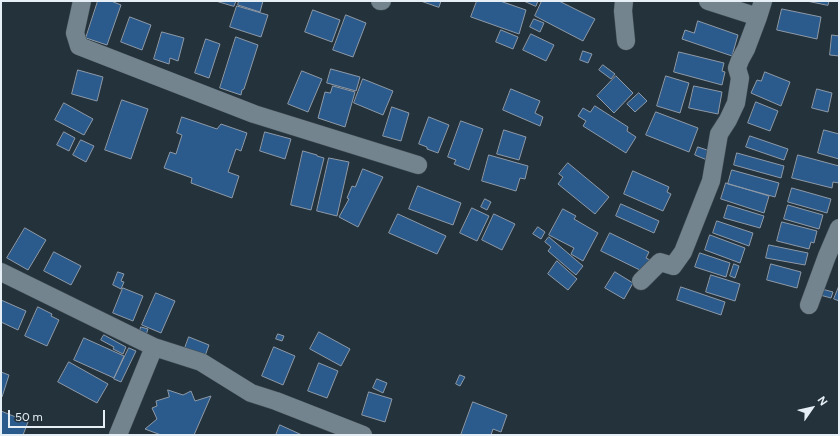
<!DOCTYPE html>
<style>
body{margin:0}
#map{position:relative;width:840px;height:436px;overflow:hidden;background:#24323b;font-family:Figtree,sans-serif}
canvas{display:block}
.frame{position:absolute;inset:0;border:2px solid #e6eff5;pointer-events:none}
.north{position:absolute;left:792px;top:388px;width:40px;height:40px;-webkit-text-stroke:3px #24323b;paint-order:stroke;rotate:56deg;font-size:11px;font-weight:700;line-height:16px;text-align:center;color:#e6eff5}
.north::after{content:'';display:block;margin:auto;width:14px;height:18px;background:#e6eff5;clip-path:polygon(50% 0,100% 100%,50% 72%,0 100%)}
.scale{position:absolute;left:8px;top:410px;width:97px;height:18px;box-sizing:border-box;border:2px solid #e6eff5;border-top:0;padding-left:5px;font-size:12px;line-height:14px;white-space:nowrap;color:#e6eff5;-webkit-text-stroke:3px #24323b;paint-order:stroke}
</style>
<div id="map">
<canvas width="840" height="436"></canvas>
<div class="frame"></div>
<div class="north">N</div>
<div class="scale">50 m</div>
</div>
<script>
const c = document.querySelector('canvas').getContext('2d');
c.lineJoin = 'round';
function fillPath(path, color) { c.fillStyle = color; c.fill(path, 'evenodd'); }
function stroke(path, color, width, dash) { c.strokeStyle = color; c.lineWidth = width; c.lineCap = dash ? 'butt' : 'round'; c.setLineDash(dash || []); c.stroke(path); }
const building = new Path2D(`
 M98,1H111L121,5L107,45L86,38Z
 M216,1H236L234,6Z
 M239,1H263L260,12L238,5Z
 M421,1H441L439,7Z
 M477,1H500L526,10L519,34L471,17Z
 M524,1H538L536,6Z
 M542,1H559L595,19L583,41L535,16Z
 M807,1H829L828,5Z
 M237,6L268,15L261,37L230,27Z
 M782,9L821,17L817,39L777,30Z
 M313,10L340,20L332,42L305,32Z
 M346,15L366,23L353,57L333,50Z
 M130,17L151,25L142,50L121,42Z
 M534,19L544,23L540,32L530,27Z
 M698,21L738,35L732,56L682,39L685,30L694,33Z
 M501,30L518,37L513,49L496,42Z
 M162,32L184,38L178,61L170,58L169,64L154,59Z
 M531,34L554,45L546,61L523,50Z
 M832,35L839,36V56L830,55Z
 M236,37L258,45L244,89L242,90L241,95L220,88Z
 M206,39L220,44L209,78L195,73Z
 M583,51L592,54L588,63L580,60Z
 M679,52L724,63L722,71L725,72L722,85L674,72Z
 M603,65L615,74L611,79L599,70Z
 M331,69L360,77L356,91L327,83Z
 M78,70L103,77L97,101L72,94Z
 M302,71L322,79L308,112L288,104Z
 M765,72L790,82L781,106L751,93L757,80L761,81Z
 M616,76L633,93L614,113L597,96Z
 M666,76L689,83L680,113L657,106Z
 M363,79L393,91L383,115L354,103Z
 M333,86L355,92L345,127L318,118L325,92L330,93Z
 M694,86L722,92L718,114L689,108Z
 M511,89L540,101L535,113L543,117L540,126L503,110Z
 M817,89L832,93L828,112L812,108Z
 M639,93L647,101L635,112L627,104Z
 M122,100L148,109L131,159L105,150Z
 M756,102L778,111L770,131L748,123Z
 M64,103L93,119L84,135L55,120Z
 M595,106L628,127L627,131L636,137L626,153L583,126L586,121L578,116L583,108L590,112Z
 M392,107L409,113L401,141L383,136Z
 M656,112L698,128L689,152L646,135Z
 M182,117L217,129L221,124L247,133L241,151L236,149L228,172L239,176L232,198L191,183L192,178L164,168L170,152L176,154L182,135L177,133Z
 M429,117L449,125L438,153L427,149V147L419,144Z
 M461,121L483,129L469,170L454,164L456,160L448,157Z
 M504,130L526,137L519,160L497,154Z
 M824,130L839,134V159L818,153Z
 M64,132L75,138L69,151L57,145Z
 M265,132L291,139L285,159L260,151Z
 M750,136L788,149L784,160L746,147Z
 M81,140L94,146L86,162L73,155Z
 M698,147L710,151L707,160L695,155Z
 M303,151L317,155V156L324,158L311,210L291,205Z
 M737,153L784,166L781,178L734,165Z
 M489,155L528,166L525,179L520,178L516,191L482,181Z
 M798,155L839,166V183L833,182L832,188L792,178Z
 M329,158L349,162L337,216L317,211Z
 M568,163L609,197L595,214L558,184L563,177L559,174Z
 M363,169L383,177L358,227L339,217L349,199L347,198L352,186L355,187Z
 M732,170L779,183L775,197L728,184Z
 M633,171L669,187L667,192L671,194L663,211L624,194Z
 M726,183L769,196L764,213L721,199Z
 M418,186L461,203L453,225L409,209Z
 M792,188L831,199L827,213L788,202Z
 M485,199L491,202L487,210L481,207Z
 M621,204L659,221L654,233L616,216Z
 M728,205L764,216L760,228L724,218Z
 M788,205L823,215L819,229L784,219Z
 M472,208L489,216L477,241L460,233Z
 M563,209L576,216L574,219L598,233L583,261L571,254L574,248L549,235Z
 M398,214L446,236L437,254L389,233Z
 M494,214L515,224L502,250L482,240Z
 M717,221L753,233L749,246L713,233Z
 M782,222L817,231L814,243L811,242L809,249L777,241Z
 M538,227L545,232L541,239L533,234Z
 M25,228L46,240L28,270L7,258Z
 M610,233L649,252L646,258L650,260L644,272L601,251Z
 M710,235L745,248L740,263L705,250Z
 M549,237L583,266L576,275L548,251L551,247L545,242Z
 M769,245L808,253L805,265L766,258Z
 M54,252L81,266L71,285L44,271Z
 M700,253L730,263L726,277L695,267Z
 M557,261L577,279L568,290L548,274Z
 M734,264L739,266L735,278L730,276Z
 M771,264L801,272L797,288L767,280Z
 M118,272L124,274L121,281L124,282L121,289L113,285Z
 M615,272L633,283L624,299L605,288Z
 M711,275L740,284L735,301L706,292Z
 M839,286V301L834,299Z
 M681,287L725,302L721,315L677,300Z
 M123,288L143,296L133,321L113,313Z
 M822,289L833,292L831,298L820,295Z
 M156,293L175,301L161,333L142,325Z
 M1,300L26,311L18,330L1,322Z
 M38,307L52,314L51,316L59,320L47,346L25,336Z
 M141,327L148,329L145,338L139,335Z
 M319,332L350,349L341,366L310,349Z
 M278,334L284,336L282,341L276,339Z
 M104,335L126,347L123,354L113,349L114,347L101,340Z
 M189,337L209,345L205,356L185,348Z
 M84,338L124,356L114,378L74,360Z
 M274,347L295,356L283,385L262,376Z
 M129,348L136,351L121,382L114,379Z
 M69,362L108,384L97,403L58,382Z
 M319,363L338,371L327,398L308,391Z
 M1,372L9,375L2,397H1Z
 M460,375L465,377L460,386L456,384Z
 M377,379L387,383L383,393L373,388Z
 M168,390L183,395L191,391L195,401L211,396L194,435H161L145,429L157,419L152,408L157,406L156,401L169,397Z
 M369,392L392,399L385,422L362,415Z
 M473,402L507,415L501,432L493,429L491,435H461Z
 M1,411L28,422L23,435H1Z
 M280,425L302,435H276Z`);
const minor = new Path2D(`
 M82,1L75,33L79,46L254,114L418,165
 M380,1H382
 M624,1L623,11L626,41
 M708,1L758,17L763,1
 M1,272L154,347L201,362L251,393L276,401L363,435
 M641,281L660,262L673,266L683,252L711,181L719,134L728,120L736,103L740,78L737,68L740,60L746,49L758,17
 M809,305L827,256L839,228
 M118,435L154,347`);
fillPath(building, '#2b5a8c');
stroke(building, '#8e9aa8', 1);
stroke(minor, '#404d55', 19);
stroke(minor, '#74848e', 18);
</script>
